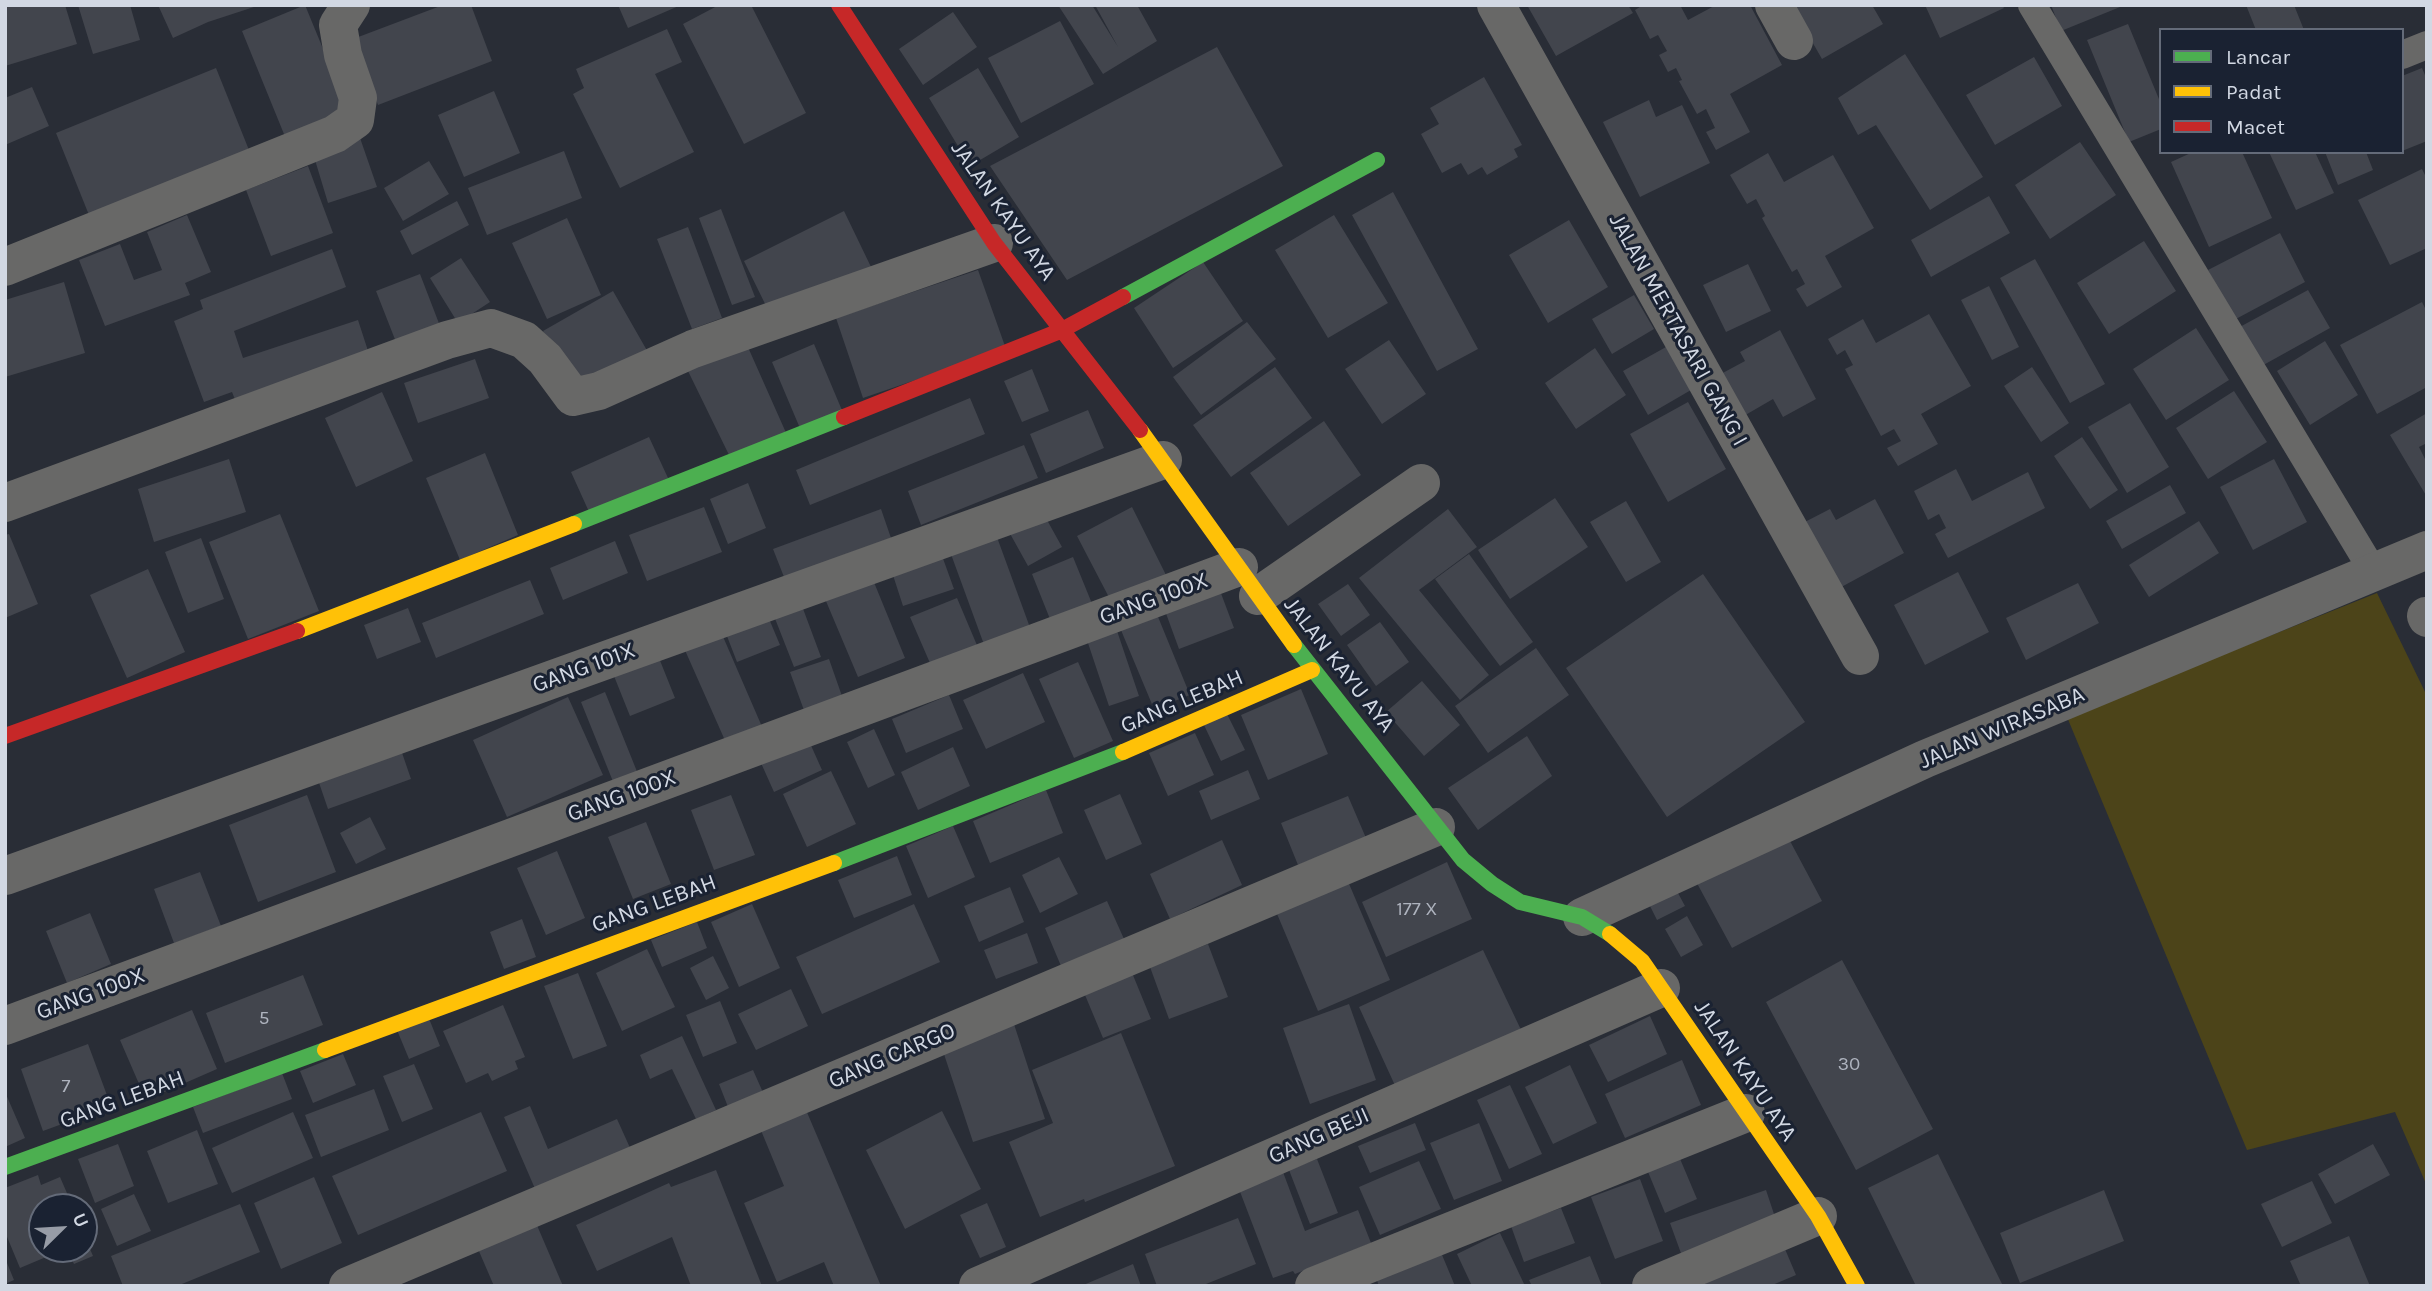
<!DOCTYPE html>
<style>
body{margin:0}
#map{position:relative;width:2432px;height:1291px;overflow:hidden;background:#292d36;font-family:Karla,sans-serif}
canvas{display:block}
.frame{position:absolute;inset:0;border:7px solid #d2d8e3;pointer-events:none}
.legend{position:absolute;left:2159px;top:28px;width:245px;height:126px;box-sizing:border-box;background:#1a2232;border:2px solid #646b79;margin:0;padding:9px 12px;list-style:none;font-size:21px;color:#d2d8e3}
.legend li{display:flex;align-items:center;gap:14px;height:35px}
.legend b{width:35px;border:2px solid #646b79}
.north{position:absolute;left:28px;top:1193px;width:70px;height:70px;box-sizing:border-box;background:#1a2232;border:2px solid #646b79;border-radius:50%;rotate:66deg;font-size:19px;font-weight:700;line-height:28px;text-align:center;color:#d2d8e3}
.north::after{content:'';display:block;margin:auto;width:24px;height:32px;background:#979ca6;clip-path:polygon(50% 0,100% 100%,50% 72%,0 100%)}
</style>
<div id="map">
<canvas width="2432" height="1291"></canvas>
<div class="frame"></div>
<ul class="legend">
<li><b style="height:9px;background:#4caf50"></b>Lancar</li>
<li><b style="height:9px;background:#ffc107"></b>Padat</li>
<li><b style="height:9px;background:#c62828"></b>Macet</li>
</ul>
<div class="north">U</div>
</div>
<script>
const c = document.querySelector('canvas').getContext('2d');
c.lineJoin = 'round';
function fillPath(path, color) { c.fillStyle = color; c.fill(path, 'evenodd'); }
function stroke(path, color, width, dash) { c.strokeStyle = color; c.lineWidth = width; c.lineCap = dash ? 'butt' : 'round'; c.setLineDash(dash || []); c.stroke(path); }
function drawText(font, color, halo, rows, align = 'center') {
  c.font = font + ' Karla,sans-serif'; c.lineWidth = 6; c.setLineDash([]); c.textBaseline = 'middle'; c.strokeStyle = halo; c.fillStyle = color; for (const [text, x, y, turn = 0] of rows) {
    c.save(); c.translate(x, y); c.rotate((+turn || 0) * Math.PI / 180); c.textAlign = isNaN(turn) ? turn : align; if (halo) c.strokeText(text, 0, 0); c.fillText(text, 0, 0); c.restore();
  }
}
const green = new Path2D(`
 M2377,593L2427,696V1186L2395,1112L2247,1150L2067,717Z`);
const building = new Path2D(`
 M5,5H65L77,44L5,66Z
 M78,5H130L140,40L93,54Z
 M158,5H257V6L208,22L173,38Z
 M305,5L349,112L286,139L242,31Z
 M443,5H471L492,61L378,105L353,39Z
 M618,5H681L628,28Z
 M719,5H751L806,113L744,144L683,24Z
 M1058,5H1092L1118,47L1095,5H1137L1157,41L1103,74Z
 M1527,5H1628L1633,13L1556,56Z
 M1643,5H1680L1688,20L1716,5H1750L1782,65L1730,94L1750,132L1716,150L1706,132L1715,128L1706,109L1697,114L1679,81L1682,80L1676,68L1668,72L1659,55L1667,51L1658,35L1650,39L1635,10Z
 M1791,5H1872L1883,24L1822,59Z
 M1925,5H2002L2004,8L1940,38Z
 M2051,5H2125L2061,31Z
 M2246,5H2294L2304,30H2256Z
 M953,12L977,47L923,85L899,49Z
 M1060,21L1094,84L1021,123L988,58Z
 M2128,24L2161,104V129L2129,142L2087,40Z
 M667,29L682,62L655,74L694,152L620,188L573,94L584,88L576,69Z
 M1217,47L1283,166L1067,280L990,166Z
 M1905,54L1983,177L1930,210L1876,125L1858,135L1838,98Z
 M2034,57L2062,106L1995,145L1966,95Z
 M216,68L253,160L93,225L56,133Z
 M978,68L1019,137L970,166L929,98Z
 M2422,68L2427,80V141L2402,151V76Z
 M1484,77L1522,145L1514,149L1518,157L1487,175L1482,167L1468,175L1461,163L1442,173L1421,134L1439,124L1430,108Z
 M32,87L49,126L5,145V98Z
 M494,91L520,153L464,177L438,115Z
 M1649,100L1656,117L1682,105L1710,163L1640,197L1603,122Z
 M359,135L377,187L328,203L312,150Z
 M2080,142L2116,195L2050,239L2015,185Z
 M564,151L582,198L487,235L468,188Z
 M2193,152H2242L2272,218L2209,247L2171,162Z
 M2269,152H2315L2334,193L2296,210Z
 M2325,152H2366L2373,170L2338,185Z
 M1768,153L1784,182L1833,155L1874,228L1825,256L1842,287L1807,307L1796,289L1805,284L1797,269L1792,272L1762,218L1765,216L1756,199L1747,204L1730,175Z
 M429,161L449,194L403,221L384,188Z
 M308,166L333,233L271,256L246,190Z
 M2422,169L2427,179V248L2390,265L2358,200Z
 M1393,192L1478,349L1437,371L1352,215Z
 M1989,196L2010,233L1931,277L1911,240Z
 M457,201L469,225L412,255L400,231Z
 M721,209L755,297L732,305L699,218Z
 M844,211L872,269L772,318L744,261Z
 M187,215L211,272L185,283L190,295L105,326L79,260L120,244L134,280L162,270L147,232Z
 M1334,215L1388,303L1328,338L1275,250Z
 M567,218L601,295L547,319L512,243Z
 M1569,220L1608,287L1548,323L1509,255Z
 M688,227L722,318L692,329L657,239Z
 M2280,233L2305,282L2234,320L2208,270Z
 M2144,241L2176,291L2109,334L2077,283Z
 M332,249L346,287L234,331L243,358L358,320L370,357L236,402L232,392L204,402L174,321L203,309L200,300Z
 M461,258L490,302L458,323L430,278Z
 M2035,259L2105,384L2070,403L2000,278Z
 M1203,262L1243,321L1173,368L1134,308Z
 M1748,264L1771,311L1726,332L1703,285Z
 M978,270L1006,349L863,398L836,318Z
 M420,274L440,326L396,342L376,291Z
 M64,282L85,353L5,377V300Z
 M1989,286L2019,347L1992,360L1961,300Z
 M2308,290L2330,328L2258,368L2236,329Z
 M613,291L649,354L579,393L543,331Z
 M1634,295L1654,329L1612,354L1592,319Z
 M2422,302L2427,312V387L2377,414L2340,345Z
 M1929,314L1971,386L1921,414L1938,444L1898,466L1887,448L1901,441L1894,429L1881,436L1845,369L1853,365L1845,350L1837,355L1828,339L1863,319L1876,343Z
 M1247,322L1276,359L1201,415L1173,377Z
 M2196,328L2229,380L2166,420L2133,369Z
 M1780,330L1816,399L1783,417L1773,399L1742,417L1719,375L1745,361L1740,352Z
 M1389,340L1426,394L1382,424L1345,369Z
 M2325,341L2358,395L2310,425L2277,371Z
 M814,344L844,415L802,433L772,362Z
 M747,345L787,435L730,457L688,371Z
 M1666,347L1691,390L1648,415L1623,371Z
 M1595,348L1626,395L1576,429L1545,383Z
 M475,359L489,398L418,423L404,383Z
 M1275,367L1312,418L1231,477L1193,425Z
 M2032,367L2069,423L2041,442L2004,386Z
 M1032,369L1049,411L1022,422L1004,381Z
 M2234,391L2267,442L2208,479L2176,428Z
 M382,392L413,461L356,487L325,418Z
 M970,398L985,434L810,505L796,470Z
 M1688,402L1726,469L1668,502L1630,434Z
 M2130,403L2169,467L2127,493L2088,427Z
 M1088,410L1104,448L1046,473L1030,434Z
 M2427,413V443L2419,447L2427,463V497L2390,435Z
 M1324,421L1361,475L1288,526L1250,473Z
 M649,437L668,478L590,514L571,472Z
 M2082,437L2118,490L2090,509L2054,456Z
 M1024,445L1038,478L921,525L908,491Z
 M485,453L518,535L460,560L426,478Z
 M229,459L246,512L154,542L138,489Z
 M2274,459L2307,522L2253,550L2220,487Z
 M1956,469L1972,501L2028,472L2045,508L1948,558L1935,534L1946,528L1939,514L1928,520L1914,491Z
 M748,483L766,528L728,544L710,499Z
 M2170,485L2186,513L2122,549L2106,521Z
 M1555,498L1588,547L1510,599L1478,550Z
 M1875,499L1904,553L1834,591L1799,525L1830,509L1836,520Z
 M1626,501L1661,562L1626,582L1590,522Z
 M704,507L722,552L647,581L629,535Z
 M1132,507L1167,577L1113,605L1077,536Z
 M881,509L891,538L784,577L773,549Z
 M1448,509L1477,547L1419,590L1489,675L1460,700L1359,578Z
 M1042,511L1062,547L1028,566L1008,530Z
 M280,514L319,611L248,639L209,542Z
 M2199,521L2219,553L2149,597L2129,565Z
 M994,529L1032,633L986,650L948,546Z
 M9,534L38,604L5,618V535Z
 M201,538L224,599L188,613L165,552Z
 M615,541L628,573L563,600L550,568Z
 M941,553L954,589L903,606L891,569Z
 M1469,554L1533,642L1500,666L1435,579Z
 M1073,557L1095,611L1054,629L1032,574Z
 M148,569L185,652L127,678L90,595Z
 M1958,572L1989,632L1925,665L1894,605Z
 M1703,574L1805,722L1667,817L1566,668Z
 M871,575L905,658L858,677L823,594Z
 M530,580L544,614L436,658L422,623Z
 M2078,583L2099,623L2026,660L2006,618Z
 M1348,584L1370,615L1341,636L1318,604Z
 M1219,588L1234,628L1179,649L1164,608Z
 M957,598L979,650L933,670L910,617Z
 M802,606L821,657L794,667L774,616Z
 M1154,607L1190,695L1154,709L1118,623Z
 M408,608L421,642L377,659L364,625Z
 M767,614L780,645L737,662L725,631Z
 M1113,619L1139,696L1109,706L1083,628Z
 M1380,622L1409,662L1376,686L1347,645Z
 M721,632L763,729L727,745L684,648Z
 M1536,648L1569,695L1488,753L1455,706Z
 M659,658L675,698L630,716L614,676Z
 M829,659L843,699L805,713L790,672Z
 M1078,662L1113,741L1074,758L1039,679Z
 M1023,673L1045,722L986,749L963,700Z
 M1422,681L1460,725L1424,756L1386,712Z
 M1301,689L1328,754L1268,780L1241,715Z
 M605,692L640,779L616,789L581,702Z
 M949,695L963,729L906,753L892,719Z
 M568,697L603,775L507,817L473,740Z
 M1227,714L1245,750L1221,761L1204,725Z
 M874,729L895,775L868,788L847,742Z
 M1195,733L1214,775L1168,796L1149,753Z
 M1527,736L1552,776L1478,830L1448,788Z
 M809,741L822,770L774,792L761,763Z
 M399,744L411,779L328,809L316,774Z
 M953,747L970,786L918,810L901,772Z
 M1248,770L1260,799L1211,820L1199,791Z
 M831,771L856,824L807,847L783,794Z
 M1046,790L1063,833L990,863L973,821Z
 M1120,794L1142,844L1106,860L1084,810Z
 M307,795L336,872L258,902L229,825Z
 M731,795L755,855L714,870L691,810Z
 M1348,796L1366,838L1298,865L1281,823Z
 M370,817L386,849L356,864L340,833Z
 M646,822L671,884L633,899L608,837Z
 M953,826L975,877L928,898L906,846Z
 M1782,826L1822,901L1732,948L1692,874Z
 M1222,840L1242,885L1170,919L1150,874Z
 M557,851L585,918L546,935L517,868Z
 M897,856L912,895L854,918L838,880Z
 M1059,857L1078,894L1040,913L1022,875Z
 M1447,862L1472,919L1386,957L1362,902Z
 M200,872L221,926L174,943L154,889Z
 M1344,872L1390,980L1318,1011L1272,902Z
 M1672,882L1685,906L1657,920L1645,896Z
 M1010,887L1024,922L979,942L964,906Z
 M1107,901L1124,939L1061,966L1045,928Z
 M752,904L780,968L739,987L711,922Z
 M914,904L940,962L822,1014L796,957Z
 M90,913L111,964L67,983L46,931Z
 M1687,916L1703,945L1681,957L1665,929Z
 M522,919L536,957L504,969L490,932Z
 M697,922L707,948L662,967L651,940Z
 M1027,933L1038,963L996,979L984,950Z
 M1208,944L1228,997L1169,1019L1150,967Z
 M647,949L675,1007L622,1031L596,973Z
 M1483,950L1523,1034L1398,1092L1359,1007Z
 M713,956L729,988L706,1000L690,968Z
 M1842,960L1933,1129L1856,1170L1766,1002Z
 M1128,963L1151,1019L1103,1038L1080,983Z
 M578,973L607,1046L573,1059L544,986Z
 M303,975L323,1025L225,1063L206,1013Z
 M791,989L808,1026L756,1050L738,1014Z
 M720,1001L737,1043L703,1057L686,1015Z
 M1349,1004L1376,1080L1310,1104L1283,1028Z
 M503,1005L525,1057L515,1061L518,1069L492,1081L488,1073L466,1083L443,1031Z
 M192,1010L217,1069L146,1100L120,1040Z
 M1011,1015L1045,1119L973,1142L939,1039Z
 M428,1016L440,1046L409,1059L397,1030Z
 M1650,1016L1667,1054L1608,1082L1589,1045Z
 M1121,1033L1175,1166L1085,1202L1084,1199L1040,1217L1009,1142L1053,1123L1032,1070Z
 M682,1036L716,1110L696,1119L672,1069L650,1079L640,1055Z
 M88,1044L111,1106L43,1131L21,1069Z
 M343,1054L356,1085L313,1103L300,1071Z
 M1682,1060L1701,1105L1625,1138L1605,1094Z
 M414,1064L433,1109L402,1122L383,1076Z
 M1570,1065L1597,1123L1553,1144L1525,1087Z
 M753,1070L765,1097L730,1112L719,1084Z
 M282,1073L292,1099L203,1133L193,1107Z
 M1510,1085L1542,1154L1509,1169L1477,1100Z
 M374,1089L389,1130L321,1157L305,1115Z
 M5,1092L25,1138L5,1147Z
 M530,1106L548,1149L617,1119L631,1150L536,1191L504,1117Z
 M806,1110L881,1286H834L824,1262L777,1282L744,1203L784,1186L760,1128Z
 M942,1111L981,1189L905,1229L866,1150Z
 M293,1112L313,1158L232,1193L212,1148Z
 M481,1112L507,1171L358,1235L332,1176Z
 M1415,1123L1426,1150L1370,1173L1358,1146Z
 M1479,1123L1502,1181L1454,1200L1430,1143Z
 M197,1130L218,1184L168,1203L147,1151Z
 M118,1144L134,1186L95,1203L78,1159Z
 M2373,1144L2390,1175L2335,1204L2318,1174Z
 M1678,1154L1697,1199L1665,1213L1646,1167Z
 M1938,1154L2003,1286H1916L1868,1188Z
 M1317,1159L1338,1213L1310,1224L1289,1170Z
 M1419,1161L1441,1209L1380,1235L1359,1187Z
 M716,1170L762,1286H691L672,1237L597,1271L576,1225L669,1183L671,1187Z
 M1283,1172L1305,1231L1358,1210L1371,1243L1295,1274L1293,1271L1273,1278L1239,1189Z
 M38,1175L41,1185L60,1177L73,1207H42V1249H65L20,1268L5,1232V1188Z
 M314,1177L342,1243L281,1269L254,1203Z
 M1640,1179L1663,1241L1615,1259L1591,1197Z
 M2312,1181L2332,1223L2282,1247L2261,1204Z
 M1766,1190L1777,1223L1682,1256L1670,1223Z
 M2104,1190L2124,1241L2020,1283L2000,1233Z
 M134,1194L151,1231L117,1246L101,1209Z
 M987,1203L1006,1247L980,1258L960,1215Z
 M240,1204L260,1252L177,1286H123L111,1256Z
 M1561,1208L1575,1243L1524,1262L1511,1226Z
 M533,1216L563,1286H494L475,1242Z
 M1238,1218L1256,1264L1201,1286H1157L1145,1254Z
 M1500,1233L1525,1286H1472L1457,1254Z
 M84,1235L93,1256L74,1264L67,1249H84Z
 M2349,1236L2370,1286H2301L2290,1261Z
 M1782,1242L1796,1275L1770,1286H1701Z
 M1440,1250L1455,1286H1379L1376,1278Z
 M1590,1256L1602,1286H1532L1529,1280Z
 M5,1258L14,1280L5,1284Z
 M1133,1264L1141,1286H1081Z`);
const lane = new Path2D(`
 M2032,5L2373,571
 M2402,55L2427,45`);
const street = new Path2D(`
 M1496,5L1860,656
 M1774,5L1794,41
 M5,267L335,134L355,120L358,98L343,55L338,25L351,5
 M5,503L447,340L491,328L524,340L545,359L573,397L599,391L693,349L994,243
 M1258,596L1421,483
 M2426,616L2427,618
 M5,876L1163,460
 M1582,917L1925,759L2427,550
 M5,1026L1239,567
 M348,1286L1436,827
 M978,1286L1661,988
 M1314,1286L1746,1113
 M1651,1286L1818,1216`);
const fast = new Path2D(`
 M1123,297L1377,160
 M574,524L844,417
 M1294,645L1463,860L1492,884L1520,902L1582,917L1610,934
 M834,863L1123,752
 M5,1167L325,1050`);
const slow = new Path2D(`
 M1140,430L1294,645
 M297,631L574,524
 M1123,752L1312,670
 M1610,934L1642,961L1818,1216L1857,1286
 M325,1050L834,863`);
const jam = new Path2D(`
 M839,5L994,243L1140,430
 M844,417L1060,331L1123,297
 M5,736L297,631`);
const numberNames = [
 ["177 X",1417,910],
 ["5",264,1019],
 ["30",1849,1065],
 ["7",66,1087]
];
const streetNames = [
 ["JALAN KAYU AYA",1003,211,55],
 ["JALAN MERTASARI GANG I",1678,330,61],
 ["GANG 100X",1154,599,-20],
 ["JALAN KAYU AYA",1339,665,52],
 ["GANG 101X",584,668,-20],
 ["GANG LEBAH",1182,702,-23],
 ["JALAN WIRASABA",2002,728,-23],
 ["GANG 100X",622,796,-20],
 ["GANG LEBAH",654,904,-20],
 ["GANG 100X",91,994,-20],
 ["GANG CARGO",892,1056,-23],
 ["JALAN KAYU AYA",1745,1071,56],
 ["GANG LEBAH",122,1100,-20],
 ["GANG BEJI",1319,1136,-24]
];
fillPath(green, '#4c4419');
fillPath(building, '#42454d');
stroke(lane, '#686867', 28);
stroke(street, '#686867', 38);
stroke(fast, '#4caf50', 16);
stroke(slow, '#ffc107', 16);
stroke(jam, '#c62828', 16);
drawText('19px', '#aeb3be', null, numberNames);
drawText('23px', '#d2d8e3', '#1a2232', streetNames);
</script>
